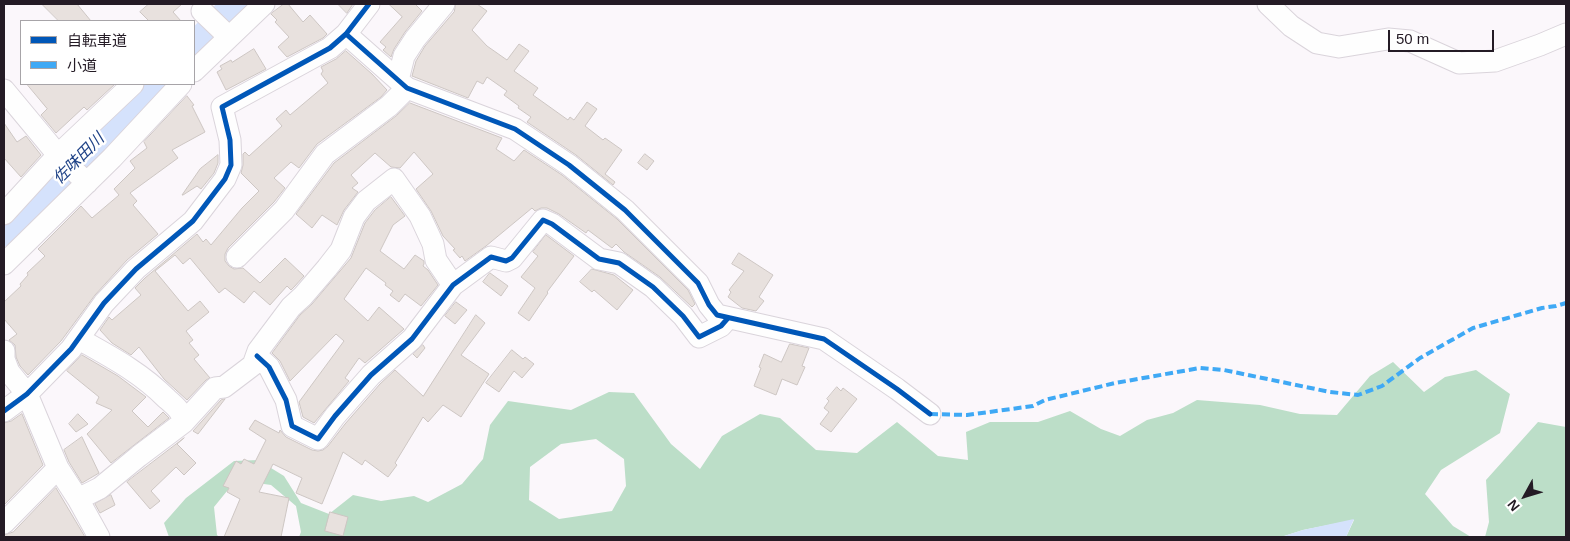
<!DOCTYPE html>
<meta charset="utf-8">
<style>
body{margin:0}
#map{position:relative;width:1570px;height:541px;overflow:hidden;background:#fbf7fb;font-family:Arial,"Noto Sans JP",sans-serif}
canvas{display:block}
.frame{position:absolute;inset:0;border:5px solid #241b25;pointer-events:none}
.legend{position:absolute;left:20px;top:20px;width:175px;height:65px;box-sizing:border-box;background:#fff;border:1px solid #a7a4a8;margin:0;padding:6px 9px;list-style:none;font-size:15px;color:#241b25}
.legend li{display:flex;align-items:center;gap:10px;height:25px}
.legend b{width:25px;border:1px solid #a7a4a8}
.north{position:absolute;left:1500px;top:471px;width:50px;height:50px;-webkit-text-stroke:4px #fff;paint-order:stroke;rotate:231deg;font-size:14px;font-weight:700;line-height:20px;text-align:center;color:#241b25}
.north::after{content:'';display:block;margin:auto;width:18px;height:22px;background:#241b25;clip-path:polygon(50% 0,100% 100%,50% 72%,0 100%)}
.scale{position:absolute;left:1388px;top:30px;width:106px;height:22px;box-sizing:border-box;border:2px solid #241b25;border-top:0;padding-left:6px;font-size:15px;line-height:18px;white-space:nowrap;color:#241b25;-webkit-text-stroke:4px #fff;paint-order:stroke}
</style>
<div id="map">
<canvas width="1570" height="541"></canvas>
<div class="frame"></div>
<ul class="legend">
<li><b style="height:6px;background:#0057b8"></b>自転車道</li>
<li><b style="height:6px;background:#3fa9f5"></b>小道</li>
</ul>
<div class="north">N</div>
<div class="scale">50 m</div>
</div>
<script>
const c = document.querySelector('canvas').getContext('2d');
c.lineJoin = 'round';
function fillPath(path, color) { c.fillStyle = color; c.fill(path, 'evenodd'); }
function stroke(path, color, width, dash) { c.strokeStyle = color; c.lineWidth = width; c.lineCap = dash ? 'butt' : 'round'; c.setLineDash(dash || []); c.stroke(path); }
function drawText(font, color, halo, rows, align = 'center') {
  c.font = font + ' Arial,"Noto Sans JP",sans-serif'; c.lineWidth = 5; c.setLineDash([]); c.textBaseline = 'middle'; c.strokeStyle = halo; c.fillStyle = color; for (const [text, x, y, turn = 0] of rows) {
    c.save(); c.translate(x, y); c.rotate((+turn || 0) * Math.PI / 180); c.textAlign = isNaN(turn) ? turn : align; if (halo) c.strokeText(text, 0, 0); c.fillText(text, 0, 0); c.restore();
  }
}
const forest = new Path2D(`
 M1393,362L1424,392L1445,377L1476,370L1510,394L1500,433L1441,470L1425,494L1453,526L1471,537H1346L1354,520L1303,530L1281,537H299L301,532L296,506L271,485L236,480L214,507L217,535L219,537H169L164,523L186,498L234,461L258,460L284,476L301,503L329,514L353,495L381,501L414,496L428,502L462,484L483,459L490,425L508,401L571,410L609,392L634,393L671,444L700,469L722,436L760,414L780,418L816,450L857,453L897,422L938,456L968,460L966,432L990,422H1038L1070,411L1101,429L1120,436L1147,420L1173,413L1197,400L1260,405L1300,414L1337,415L1370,376ZM596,439L624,459L626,486L612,511L559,519L529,500L530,467L561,444Z
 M1538,422L1566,427V537H1485L1489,522L1486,480Z`);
const water = new Path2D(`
 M1354,519L1346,537H1281L1303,530Z`);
const river = new Path2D(`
 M194,44L234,4
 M4,234L154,84`);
const building = new Path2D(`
 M42,4H77L91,21H59Z
 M149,4H182L173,12L181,21H149L140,12Z
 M284,4H288L303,22L310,15L327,34L323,38L287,57L278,47L289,37L275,22L277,20L271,14Z
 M338,4H353L347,13Z
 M389,4H415L422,11L405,32L394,49L391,57L383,50L386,47L380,42L402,17Z
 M456,4H477L487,11L472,30L487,46L507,60L519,44L529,51L514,71L538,88L533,95L568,120L570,117L574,120L587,102L597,109L585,126L603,140L605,138L622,150L605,174L615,182L613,185L576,155L527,122L531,117L518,108L519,106L504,95L507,91L487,77L483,84L477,81L468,98L412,76L416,61L425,46L454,12Z
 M254,49L266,69L226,90L217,72L222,69L220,66L231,60L232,62Z
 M346,51L372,74L387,90L381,97L317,144L299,168L291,162L274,178L285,188L274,202L228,248L225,254V261L229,266L234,269L243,268L260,283L285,258L304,276L294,287L291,290L287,286L270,305L254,291L244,303L225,288L219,293L190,258L183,264L175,255L155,271L188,311L200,301L209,312L186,331L193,340L189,343L199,355L194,359L210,378L206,380L187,400L164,379L139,347L131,355L112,343L100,330L109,317L112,320L141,295L135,288L145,278L197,234L203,242L206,239L211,245L242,208L259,191L241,173L243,165V154L245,152L249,156L282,126L276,119L286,110L290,115L328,83L321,74L323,71L321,67L336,59Z
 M27,84H115L87,110L84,107L56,133L41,115L47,109Z
 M187,96L194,105L192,106L205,132L172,150L178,158L130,193L137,201L133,205L158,234L127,260L95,295L61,341L28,375L20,366L16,357L15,345L9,340L17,334L4,319V302L21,286L20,284L28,275L27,273L45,256L38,249L81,206L92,218L119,195L114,189L135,168L130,161L147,148L144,142Z
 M410,103L502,138L496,149L514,161L524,150L562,175L617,219L688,290L695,304L692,307L660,277L624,252L616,244L612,248L588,230L586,233L559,214L547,208H541L535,211L532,208L486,246L465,261L462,256L460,258L453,250L455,249L443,236L431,211L416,189L433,174L414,152L400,168L391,167L375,153L351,175L358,183L352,188L358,192L344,210L337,225L322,215L312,228L296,214L334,163L396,116Z
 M4,123L17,142L26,136L41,155L21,177L4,158Z
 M645,154L654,161L647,170L638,163Z
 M218,155V163L214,173L201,189L197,186L183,195H182L200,169Z
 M391,197L405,216L393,225L380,251L404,269L415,255L424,261V264L423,266L428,270L438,285L421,306L405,294L399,302L390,295L393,291L385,285L386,283L366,268L344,299L368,321L379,307L404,329L365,363L359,358L345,378L349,381L314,423L303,417L299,402L344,341L336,334L290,381L280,361L272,353L300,315L312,304L351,258L365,223L375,210Z
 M546,235L574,256L547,292L548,293L529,321L518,313L535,288L521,277L538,256L533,252Z
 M739,253L773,275L759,297L764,301L756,311L742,308L728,297L731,292L729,290L744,271L732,264Z
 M592,269L614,275L633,290L617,310L594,290L592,292L580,282Z
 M490,273L508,286L501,296L483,282Z
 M456,302L467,310L455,324L445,316Z
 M476,315L485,323L461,355L489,374L461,417L443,405L428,422L423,417L395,463L397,465L388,477L365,460L362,465L343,452L322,504L296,493L302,478L273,464L259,492L289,498L281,537H224L240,499L227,492L229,488L223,486L236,461L241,464L244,459L254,464L266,440L249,429L255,420L279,433L280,430L286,437L312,450L318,451L323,450L328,446L345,424L380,384L395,370L423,396Z
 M790,344L809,348L802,366L805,367L797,385L782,379L776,395L754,386L761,368L759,367L764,354L781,362Z
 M423,345L425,348L417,358L413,354Z
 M512,350L523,359L525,357L534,364L522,378L514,371L499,392L486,383Z
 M82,355L118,376L146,397L132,411L148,427L163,412L169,418L111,463L87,434L112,410L96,403L99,397L67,371Z
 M837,387L841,391L843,388L857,399L831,432L820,424L829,412L824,408L829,401L827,399Z
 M225,399L198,434L193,431L221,400Z
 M22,414L43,465L5,504L4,502V423L11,421Z
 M78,414L88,424L76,432L69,424Z
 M82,437L99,473L82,483L69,462L64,450Z
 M184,438L177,444L196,463L184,475L176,467L151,491L160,501L150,509L127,482Z
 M56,488L85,537H4V535L13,532Z
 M111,495L115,505L100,513L95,504Z
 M330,512L348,517L343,536L325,531Z`);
const minor = new Path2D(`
 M1268,4L1291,26L1317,43L1339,47L1388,39L1410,41L1459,63L1495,61L1540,45L1566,34
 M202,11L229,37
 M346,34L407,88L515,129L569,165L625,210L698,283L709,305L717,315L824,339L897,389L930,414
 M194,71L264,4
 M398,80L404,56L415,39L444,4
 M4,90L58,155L87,183
 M4,214L58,155L133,84
 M237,257L284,210L325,154L389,106L407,88
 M4,264L112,158L181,84
 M79,339C111,357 140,372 166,398C174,405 182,411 184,422
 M4,351V359L9,372L27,394L58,468L78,499L99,537
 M257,356L269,367L286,400L292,426L318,439L335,416L371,375L412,339L453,285L491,257L506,261L512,258L543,220L552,224L599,259L619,263L653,287L683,316L699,337L721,326L728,318
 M4,411L27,394L71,349L104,303L136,269L193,221L225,179L231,165L230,140L222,107L330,48L346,34L369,4
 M78,499L100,488L139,456L184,422L215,388L224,387L253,365L258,351L291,307L303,296L327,268L341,250L354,217L366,201L394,179L420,216L433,244L436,260L453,285
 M4,523L58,468`);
const quiet = new Path2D(`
 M930,414L967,415L1033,406L1045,400L1115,383L1200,368L1224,370L1330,392L1358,395L1382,386L1420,358L1473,328L1542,308L1556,306L1566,303`);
const cycleway = new Path2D(`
 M346,34L407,88L515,129L569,165L625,210L698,283L709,305L717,315L824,339L897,389L930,414
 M257,356L269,367L286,400L292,426L318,439L335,416L371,375L412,339L453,285L491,257L506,261L512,258L543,220L552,224L599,259L619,263L653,287L683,316L699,337L721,326L728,318
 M4,411L27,394L71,349L104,303L136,269L193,221L225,179L231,165L230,140L222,107L330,48L346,34L369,4`);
const waterNames = [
 ["佐味田川",79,159,-45]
];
fillPath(forest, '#bcdec8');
fillPath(water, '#d5e2fc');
stroke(river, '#d5e2fc', 25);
fillPath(building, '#e8e1de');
stroke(building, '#cdc6c3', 1);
stroke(minor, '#dad4db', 23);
stroke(minor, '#fefefe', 21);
stroke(quiet, '#3fa9f5', 4, [8, 4]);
stroke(cycleway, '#0057b8', 5);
drawText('italic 16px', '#204387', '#fff', waterNames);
</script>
